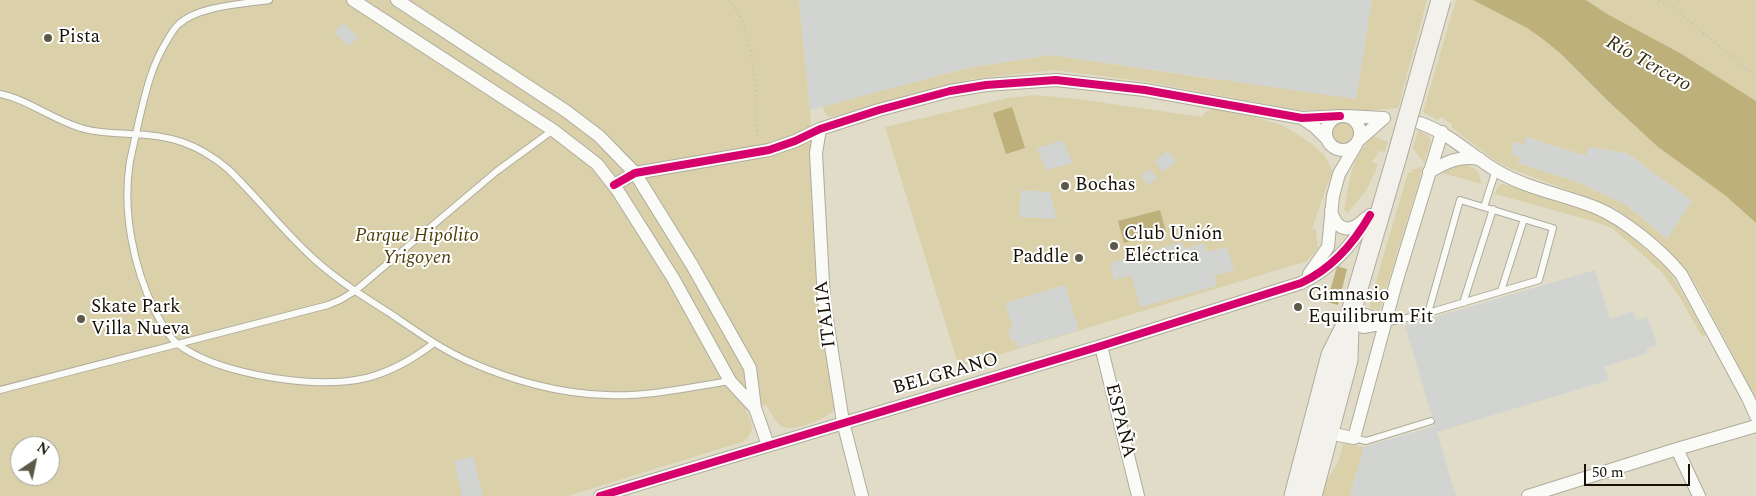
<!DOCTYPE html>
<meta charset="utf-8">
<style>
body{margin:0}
#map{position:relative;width:1756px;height:496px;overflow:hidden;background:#e0dcc8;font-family:Spectral,serif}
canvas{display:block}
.north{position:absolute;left:10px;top:436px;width:50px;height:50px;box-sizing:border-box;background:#fff;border:1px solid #a1a09b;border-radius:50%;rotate:34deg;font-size:14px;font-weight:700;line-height:20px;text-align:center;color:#151205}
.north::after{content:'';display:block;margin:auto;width:18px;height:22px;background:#5c5949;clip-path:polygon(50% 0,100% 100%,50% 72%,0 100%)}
.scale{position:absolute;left:1584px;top:464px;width:106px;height:22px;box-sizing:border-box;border:2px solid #151205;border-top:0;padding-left:6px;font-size:15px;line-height:18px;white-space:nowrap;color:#151205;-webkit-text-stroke:4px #fff;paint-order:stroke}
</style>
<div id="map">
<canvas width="1756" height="496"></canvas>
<div class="north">N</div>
<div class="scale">50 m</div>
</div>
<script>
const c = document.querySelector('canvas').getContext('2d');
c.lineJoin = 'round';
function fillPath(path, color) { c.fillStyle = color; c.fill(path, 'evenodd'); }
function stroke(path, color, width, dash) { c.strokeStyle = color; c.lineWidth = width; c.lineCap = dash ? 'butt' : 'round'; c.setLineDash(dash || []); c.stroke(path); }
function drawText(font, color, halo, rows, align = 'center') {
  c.font = font + ' Spectral,serif'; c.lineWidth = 4; c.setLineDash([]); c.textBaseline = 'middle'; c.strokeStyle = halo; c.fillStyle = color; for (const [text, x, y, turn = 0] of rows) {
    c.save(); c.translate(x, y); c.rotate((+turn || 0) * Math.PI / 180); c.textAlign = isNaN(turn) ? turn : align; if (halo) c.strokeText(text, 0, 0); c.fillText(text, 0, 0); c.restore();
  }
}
const green = new Path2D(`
 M0,0H799L810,110L818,298L834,402V410C827,419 793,432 783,427C775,423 771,412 766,405L746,411C753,422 756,434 742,442L568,496H0ZM20,446H50V476H20Z
 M1232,0H1427L1398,108L1364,111L1298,110L1147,82L1054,70L972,79L835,116L829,117L824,112L823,106L967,68L1051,55L1221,80L1231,54Z
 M1456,0H1473L1527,28L1544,40L1561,54L1608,101L1658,147L1726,196L1756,223V399L1698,288L1684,267L1639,225L1616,209L1602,203L1511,169L1497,162L1452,128V124L1441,117L1437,120L1423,112ZM1527,137L1586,156L1589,147L1627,153L1692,201L1667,239L1628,206L1578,182L1518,163L1520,157L1511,154L1514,142L1524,145Z
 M1586,0H1756V101L1680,53L1609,15Z
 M1035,95L1077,99L1202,117L1204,113L1215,108L1252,116L1284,126L1312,144L1325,156L1333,172L1327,185L1312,229L1316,230L1318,248L1307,261L959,367L885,127L1008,98Z
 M1330 133a13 13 0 1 1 26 0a13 13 0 1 1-26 0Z
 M1418,130L1429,136L1431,141L1424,163L1413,148Z
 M1374,136L1388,142L1385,152L1380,151L1372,162L1378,164L1374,175L1372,176H1373L1367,189L1348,213L1344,210C1349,183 1351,155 1374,136Z
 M1465,164L1477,170L1482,184L1438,172L1440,169Z
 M1423,166L1418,185L1379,312L1370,307L1371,298L1408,173H1411L1412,170Z
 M1501,184L1522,188L1598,215L1620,227L1666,267L1676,282L1706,335L1702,336L1680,298L1662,272L1612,228L1589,220L1495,194L1496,190Z
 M1343,443L1364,447L1350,496H1320L1324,485L1339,460Z`);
const water = new Path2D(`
 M1473,0H1586L1609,15L1680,53L1756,101V223L1726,196L1658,147L1608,101L1561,54L1544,40L1527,28Z
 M1012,107L1025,148L1006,154L993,113Z
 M1160,210L1166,232L1124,243L1118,221Z
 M1337,266L1347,269L1338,305L1327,302Z`);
const building = new Path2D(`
 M799,0H1372L1356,99L1051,55L967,68L810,110Z
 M343,23L358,37L349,46L334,33Z
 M1526,137L1586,156L1589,147L1627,153L1692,201L1667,239L1628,206L1578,182L1518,163L1520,157L1511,154L1514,142L1524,145Z
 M1063,140L1073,163L1046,170L1037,148Z
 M1168,151L1176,162L1163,172L1155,161Z
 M1150,169L1157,178L1148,185L1141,176Z
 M1021,190L1050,192L1057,219L1019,217Z
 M1182,242L1184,249L1204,243L1207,252L1227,247L1234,270L1214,276L1217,286L1140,307L1131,275L1114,280L1110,263Z
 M1595,270L1610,319L1633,311L1636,320L1648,317L1657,345L1646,349L1648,353L1604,367L1609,380L1437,432L1434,425L1436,420L1432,416L1405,326Z
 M1065,285L1079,330L1018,348L1016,340L1012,342L1008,330L1013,328L1005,303Z
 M1435,426L1456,496H1350L1364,447Z
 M473,456L483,496H462L454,461Z`);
const path = new Path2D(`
 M729,0C756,29 757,100 757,138
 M1659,0L1675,9L1756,77`);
const service = new Path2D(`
 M269,0C243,4 198,6 179,24C174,28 171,34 168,39C151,66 146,91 139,120C136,134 133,147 130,161C122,210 133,267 155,311C161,322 169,338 179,345C208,366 255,376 289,380C349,387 386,380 434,343
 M0,94C29,100 53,120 81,128C96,133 114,133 130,134C170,135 197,143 228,169C258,198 283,231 314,259C337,280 364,297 391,314C416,331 441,349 468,361C510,380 560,394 607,395C648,397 690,387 730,381
 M1484,207L1496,170
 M1501,291L1524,219
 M1463,303L1493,209
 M1385,323L1428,313L1539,280L1553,228L1460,200L1428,313
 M0,390L328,305L340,300L355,291L497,171L553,130
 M1354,438L1366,441L1431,421`);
const minor = new Path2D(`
 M353,0L553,130L597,164L618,191L673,278L730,381L755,408
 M397,0L566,111L599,136L635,173L692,265L750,368L755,408L768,445
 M1346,116L1384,118L1359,140
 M1326 133a17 17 0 1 1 34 0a17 17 0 1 1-34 0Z
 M1302,118L1315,127L1326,138
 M1420,123C1451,134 1470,155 1497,171C1528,189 1565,195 1597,208C1625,220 1661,250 1681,274L1748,398L1756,416
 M820,129L816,153L824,301L843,422L862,496
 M1429,172C1446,162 1460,155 1480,159
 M614,185L635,173L769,150L795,141L820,129L879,110L950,91L986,85L1056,80L1145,90L1302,118L1340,116
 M1331,211C1338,233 1351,233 1366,218
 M1309,274L1328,247L1333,196L1339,174L1356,145
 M1349,319L1363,327L1385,323
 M1349,319L1366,315L1385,323
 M1101,346L1138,496
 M1328,433L1354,438L1396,283L1442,132
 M1677,449L1699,496
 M600,496L1101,346L1301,283C1331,269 1354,243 1370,215
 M1528,496L1677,449L1756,426`);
const secondary = new Path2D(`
 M1294,496L1331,355L1349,319L1397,156
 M1312,496L1348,360L1349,325`);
const secondaryBridge = new Path2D(`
 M1397,156L1441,0`);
const cycleway = new Path2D(`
 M614,185L635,173L769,150L795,141L820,129L879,110L950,91L986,85L1056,80L1145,90L1302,118L1340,116
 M600,496L1101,346L1301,283C1331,269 1354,243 1370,215`);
const markers = [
 [48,38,5,"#5c5949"],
 [1065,186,5,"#5c5949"],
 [1114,246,5,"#5c5949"],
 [1079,258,5,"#5c5949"],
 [1298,307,5,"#5c5949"],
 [81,319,5,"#5c5949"]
];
const poiNames = [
 ["Pista",58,38],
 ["Bochas",1075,186],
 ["Club Unión",1124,235],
 ["Eléctrica",1124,257],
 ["Paddle",1069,258,"right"],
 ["Gimnasio",1308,296],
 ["Equilibrum Fit",1308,318],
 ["Skate Park",91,308],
 ["Villa Nueva",91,330]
];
const parkNames = [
 ["Parque Hipólito",417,237],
 ["Yrigoyen",417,259]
];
const streetNames = [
 ["ITALIA",827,314,-97],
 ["BELGRANO",946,375,-16],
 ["ESPAÑA",1119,421,76]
];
const waterNames = [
 ["Río Tercero",1648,65,29]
];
fillPath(green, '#dad1ab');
fillPath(water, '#beb07b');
fillPath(building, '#d2d4d1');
stroke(service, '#afac9d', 8);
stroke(minor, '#afac9d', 14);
stroke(secondary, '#afac9d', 21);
stroke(path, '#c2c1b9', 2.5, [1, 4]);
stroke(service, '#fafaf7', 6);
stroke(minor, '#fafaf7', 12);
stroke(secondary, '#f3f1ec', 19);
stroke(secondaryBridge, '#afac9d', 21, []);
stroke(secondaryBridge, '#f3f1ec', 19);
stroke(cycleway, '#d6006c', 8);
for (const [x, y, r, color] of markers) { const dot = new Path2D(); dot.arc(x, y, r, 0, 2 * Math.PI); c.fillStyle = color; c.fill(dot); stroke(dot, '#fff', 2); }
drawText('19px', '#151205', '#fff', poiNames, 'left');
drawText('italic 19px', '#4d4008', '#fff', parkNames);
drawText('19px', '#151205', '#fff', streetNames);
drawText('italic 20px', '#393113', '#fff', waterNames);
</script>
